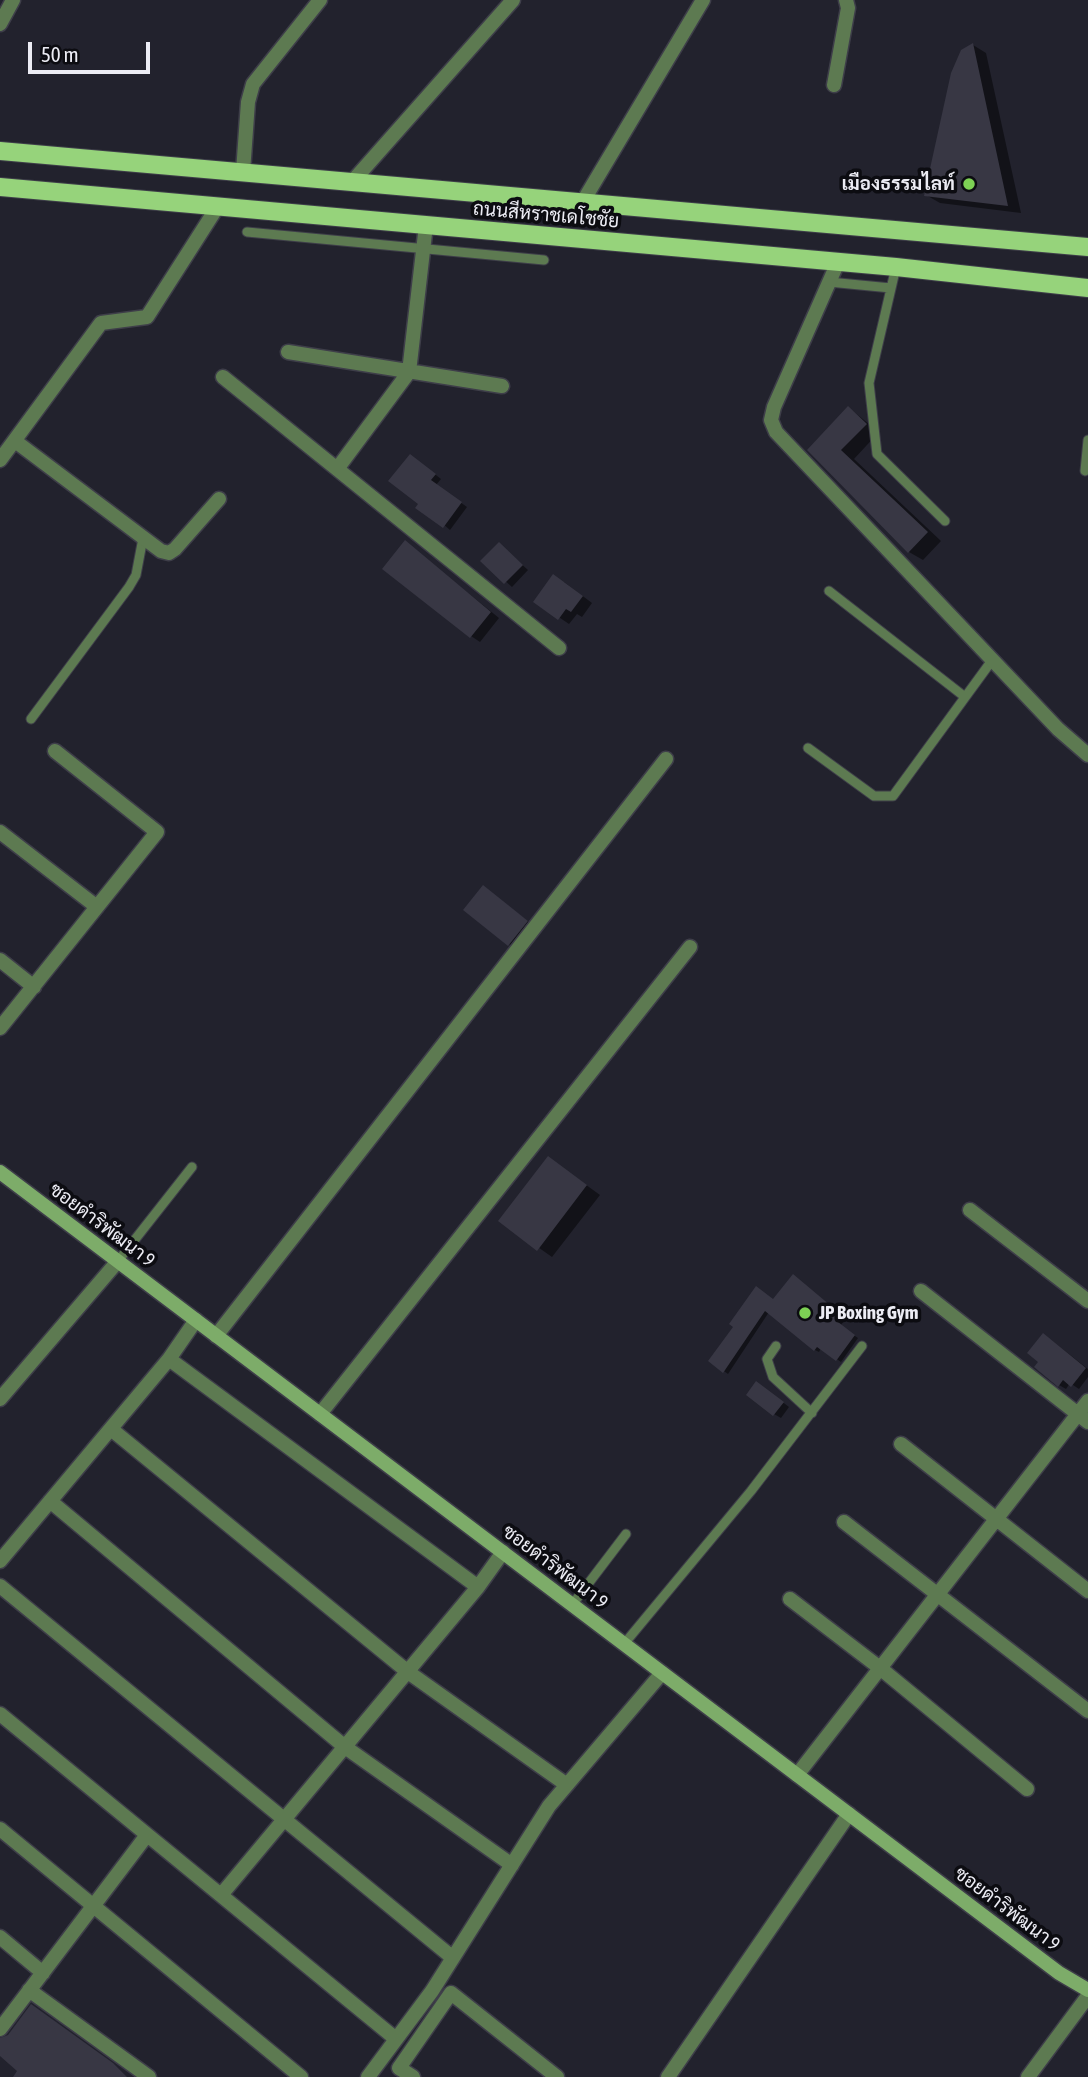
<!DOCTYPE html>
<meta charset="utf-8">
<style>
body{margin:0}
#map{position:relative;width:1088px;height:2077px;overflow:hidden;background:#22222d;font-family:"Asap Condensed",sans-serif}
canvas{display:block}
.scale{position:absolute;left:28px;top:42px;width:122px;height:32px;box-sizing:border-box;border:4px solid #ececf4;border-top:0;padding-left:9px;font-size:21px;line-height:24px;white-space:nowrap;color:#ececf4;-webkit-text-stroke:5px #0c0c11;paint-order:stroke}
</style>
<div id="map">
<canvas width="1088" height="2077"></canvas>
<div class="scale">50 m</div>
</div>
<script>
const c = document.querySelector('canvas').getContext('2d');
c.lineJoin = 'round';
function fillPath(path, color) { c.fillStyle = color; c.fill(path, 'evenodd'); }
function stroke(path, color, width, dash) { c.strokeStyle = color; c.lineWidth = width; c.lineCap = dash ? 'butt' : 'round'; c.setLineDash(dash || []); c.stroke(path); }
function drawText(font, color, halo, rows, align = 'center') {
  c.font = font + ' "Asap Condensed",Sarabun,sans-serif'; c.lineWidth = 7; c.setLineDash([]); c.textBaseline = 'middle'; c.strokeStyle = halo; c.fillStyle = color; for (const [text, x, y, turn = 0] of rows) {
    c.save(); c.translate(x, y); c.rotate((+turn || 0) * Math.PI / 180); c.textAlign = isNaN(turn) ? turn : align; if (halo) c.strokeText(text, 0, 0); c.fillText(text, 0, 0); c.restore();
  }
}
const shadow = new Path2D(`
 M973,45L986,53L1021,213L940,203L926,195Z
 M849,408L879,432L854,459L941,541L923,560L909,552L809,450Z
 M417,460L441,479L436,485L467,507L450,530L420,504Z
 M405,542L499,618L480,642L471,636Z
 M499,544L528,570L512,587L483,561Z
 M564,582L592,603L582,617L577,614L569,624L535,601Z
 M483,887L537,928L519,950L509,944Z
 M549,1158L600,1195L552,1257L501,1221Z
 M798,1279L846,1319L840,1326L858,1338L841,1362L821,1348L819,1352L815,1350L769,1312L728,1374L710,1361Z
 M1050,1339L1088,1369V1377L1079,1389L1070,1383L1066,1389L1059,1385Z
 M763,1387L789,1407L781,1418L774,1414Z`);
const building = new Path2D(`
 M973,43L1008,206L924,196L951,73L961,50Z
 M848,406L867,424L841,450L928,532L908,553L807,450Z
 M410,454L436,474L431,480L462,502L443,528L415,508L418,504L388,481Z
 M405,540L491,612L470,638L382,569Z
 M499,542L523,565L504,584L480,561Z
 M553,574L583,596L571,612L566,609L558,620L533,602Z
 M483,885L528,921L508,946L463,910Z
 M548,1156L587,1185L537,1251L498,1221Z
 M793,1274L843,1316L838,1322L855,1335L836,1361L817,1347L814,1351L765,1311L723,1373L708,1361L733,1327L729,1324L756,1286L773,1299Z
 M1043,1333L1086,1368L1071,1387L1063,1380L1058,1387L1034,1367L1038,1362L1027,1353Z
 M756,1381L784,1402L773,1416L746,1395Z
 M31,2004L113,2063L127,2077H13L17,2071L0,2056V2038L8,2035Z`);
const lane = new Path2D(`
 M247,232L544,260
 M896,267L869,383L877,454L945,521
 M829,282L891,288
 M1085,471L1088,440
 M829,591L965,697
 M31,719L129,587L136,575L143,538
 M808,748L874,796H893L993,659
 M118,1261L192,1167
 M776,1346L767,1359L773,1377L812,1413
 M572,1605L626,1534
 M624,1644L751,1491L862,1346`);
const street = new Path2D(`
 M0,24L13,0
 M834,85L848,8L846,0
 M243,172L248,102L253,84L320,0
 M352,182L513,0
 M582,203L703,0
 M838,262L774,407L771,420L776,432L1058,729L1088,755
 M288,352L502,386
 M223,377L559,648
 M15,441L161,551L169,553L175,549L219,499
 M0,460L101,323L147,317L218,206
 M337,469L409,372L426,225
 M0,832L97,907
 M0,960L34,987
 M0,1028L157,832L55,751
 M970,1210L1088,1301
 M921,1291L1088,1422
 M216,1336L666,759
 M169,1359L478,1587
 M0,1399L118,1261
 M320,1414L690,947
 M111,1429L408,1672L567,1785
 M901,1444L1088,1591
 M50,1501L345,1747L512,1865
 M844,1522L1088,1711
 M0,1561L169,1359L196,1320
 M0,1586L453,1958
 M790,1599L880,1668L1027,1789
 M0,1714L396,2039
 M797,1775L1088,1401
 M0,1829L301,2077
 M221,1895L478,1587L503,1552
 M0,1937L43,1973
 M29,1990L149,2077
 M0,2029L147,1835
 M368,2077L432,1991L549,1806L662,1673
 M413,2077L399,2068L451,1993L557,2077
 M668,2077L849,1814
 M1028,2077L1088,1996`);
const secondary = new Path2D(`
 M0,1172L1059,1973L1088,1990`);
const primary = new Path2D(`
 M0,151L1088,247
 M0,187L896,267L1088,288`);
const markers = [
 [969,184,7,"#7dd154"],
 [805,1313,7,"#7dd154"]
];
const poiNames = [
 ["เมืองธรรมไลท์",955,184],
 ["JP Boxing Gym",819,1313,"left"]
];
const streetNames = [
 ["ถนนสีหราชเดโชชัย",546,215,5],
 ["ซอยดำริพัฒนา 9",102,1225,37],
 ["ซอยดำริพัฒนา 9",555,1567,37],
 ["ซอยดำริพัฒนา 9",1007,1909,37]
];
fillPath(shadow, '#0007');
fillPath(building, '#383744');
stroke(lane, '#3e3e49', 11);
stroke(street, '#3e3e49', 17);
stroke(secondary, '#3e3e49', 17);
stroke(primary, '#3e3e49', 20);
stroke(lane, '#5d7a51', 9);
stroke(street, '#5d7a51', 14);
stroke(secondary, '#7dac69', 14);
stroke(primary, '#96d37b', 18);
for (const [x, y, r, color] of markers) { const dot = new Path2D(); dot.arc(x, y, r, 0, 2 * Math.PI); c.fillStyle = color; c.fill(dot); stroke(dot, '#0c0c11', 2.5); }
drawText('bold 19px', '#ececf4', '#0c0c11', poiNames, 'right');
drawText('19px', '#ececf4', '#0c0c11', streetNames);
</script>
